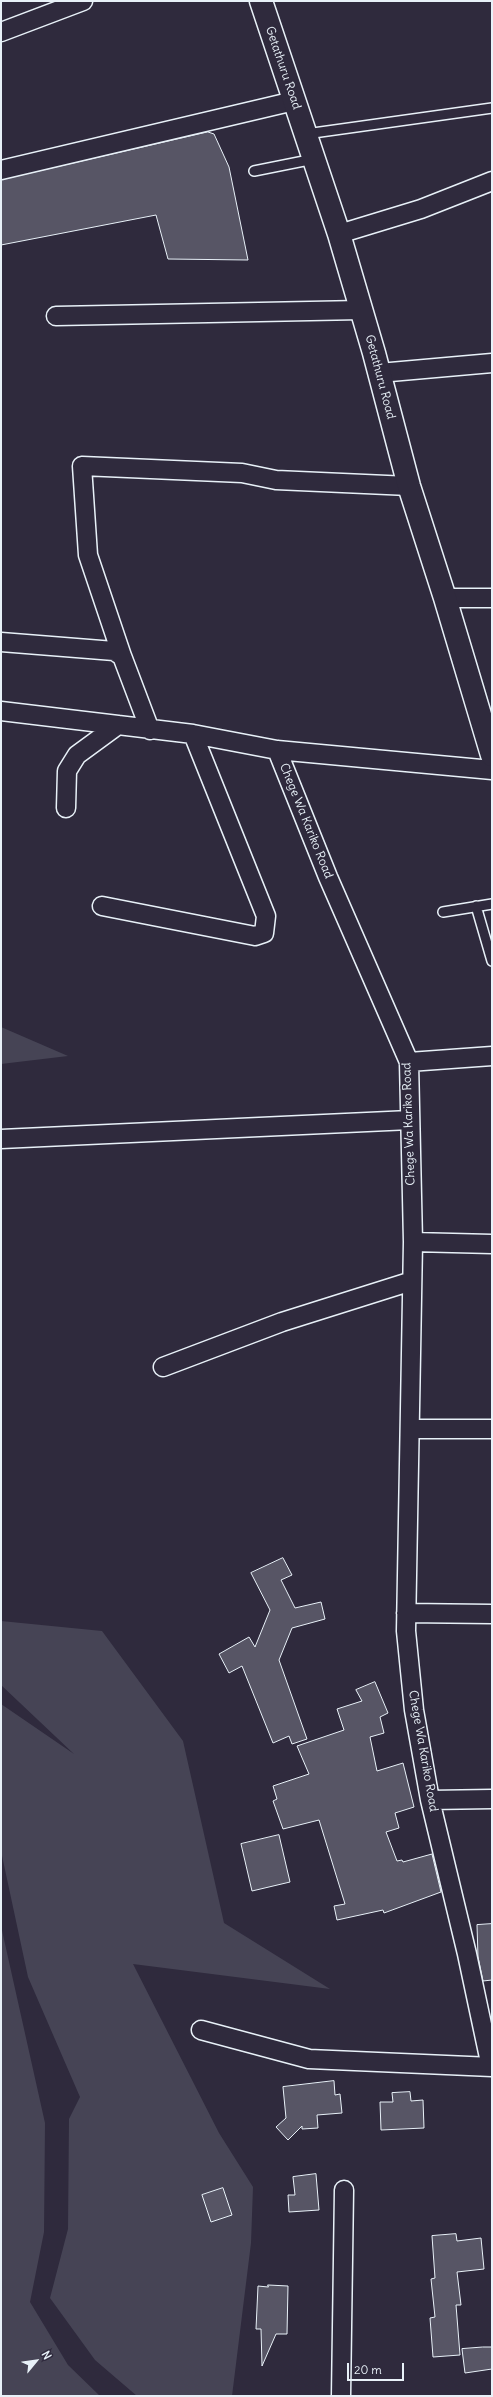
<!DOCTYPE html>
<style>
body{margin:0}
#map{position:relative;width:493px;height:2397px;overflow:hidden;background:#2f2a3d;font-family:Delius,sans-serif}
canvas{display:block}
.frame{position:absolute;inset:0;border:2px solid #e8f1f8;pointer-events:none}
.north{position:absolute;left:16px;top:2341px;width:40px;height:40px;-webkit-text-stroke:3px #2f2a3d;paint-order:stroke;rotate:61deg;font-size:11px;font-weight:700;line-height:16px;text-align:center;color:#e8f1f8}
.north::after{content:'';display:block;margin:auto;width:14px;height:18px;background:#e8f1f8;clip-path:polygon(50% 0,100% 100%,50% 72%,0 100%)}
.scale{position:absolute;left:347px;top:2363px;width:57px;height:18px;box-sizing:border-box;border:2px solid #e8f1f8;border-top:0;padding-left:5px;font-size:12px;line-height:14px;white-space:nowrap;color:#e8f1f8;-webkit-text-stroke:3px #2f2a3d;paint-order:stroke}
</style>
<div id="map">
<canvas width="493" height="2397"></canvas>
<div class="frame"></div>
<div class="north">N</div>
<div class="scale">20 m</div>
</div>
<script>
const c = document.querySelector('canvas').getContext('2d');
c.lineJoin = 'round';
function fillPath(path, color) { c.fillStyle = color; c.fill(path, 'evenodd'); }
function stroke(path, color, width, dash) { c.strokeStyle = color; c.lineWidth = width; c.lineCap = dash ? 'butt' : 'round'; c.setLineDash(dash || []); c.stroke(path); }
function drawText(font, color, halo, rows, align = 'center') {
  c.font = font + ' Delius,sans-serif'; c.lineWidth = 3; c.setLineDash([]); c.textBaseline = 'middle'; c.strokeStyle = halo; c.fillStyle = color; for (const [text, x, y, turn = 0] of rows) {
    c.save(); c.translate(x, y); c.rotate((+turn || 0) * Math.PI / 180); c.textAlign = isNaN(turn) ? turn : align; if (halo) c.strokeText(text, 0, 0); c.fillText(text, 0, 0); c.restore();
  }
}
const green = new Path2D(`
 M1,1027L68,1056L1,1064Z
 M1,1621L102,1631L183,1741L224,1923L330,1989L133,1964L219,2133L253,2187L251,2243L232,2396H137L95,2360L50,2298L68,2229L69,2119L80,2097L28,1977L1,1851V1704L74,1754L1,1685Z
 M1,1926L45,2123L44,2232L30,2302L68,2365L100,2396H1Z`);
const building = new Path2D(`
 M208,132L214,134L229,167L248,260L168,259L156,215L1,245V180Z
 M283,1558L292,1575L281,1580L295,1608L321,1602L325,1619L292,1628L279,1660L307,1739L292,1744L289,1736L273,1743L242,1666L229,1673L219,1654L249,1637L255,1647L270,1610L251,1573Z
 M375,1682L388,1713L380,1717L384,1733L370,1737L377,1771L403,1763L414,1807L395,1813L399,1828L386,1832L397,1861L402,1860L403,1862L432,1854L441,1892L384,1913L383,1910L337,1920L334,1906L345,1904L319,1820L283,1829L273,1801L277,1799L273,1786L309,1774L297,1746L344,1730L337,1709L362,1701L356,1690Z
 M279,1835L290,1882L252,1891L241,1844Z
 M492,1924V1980L483,1981L478,1957L477,1925Z
 M334,2081L335,2095L340,2094L342,2113L317,2115L318,2128L302,2129V2126L288,2140L276,2127L286,2118L283,2087Z
 M410,2092L411,2101L423,2100L424,2128L381,2130L380,2102H393L392,2093Z
 M316,2174L319,2210L289,2212L288,2195H295L293,2177Z
 M223,2188L232,2215L211,2222L202,2195Z
 M456,2234L457,2241L481,2238L484,2269L457,2272L461,2305H456L460,2355L433,2357L430,2318L435,2317L431,2279L435,2278L432,2236Z
 M268,2285L288,2286L287,2334H276L262,2366L261,2329H256L258,2286L268,2287Z
 M483,2347H492V2369L465,2373L462,2349Z`);
const lane = new Path2D(`
 M306,134L492,108
 M254,171L314,159
 M476,906L492,961
 M443,912L492,904`);
const street = new Path2D(`
 M1,32L83,1
 M1,170L294,101
 M339,234L421,209L492,181
 M56,316L361,310
 M379,373L492,363
 M445,598H492
 M1,642L114,651L122,656L150,730
 M122,656L88,555L82,466L242,473L276,480L409,486
 M1,711L193,734L277,750L492,770
 M277,750L328,877L409,1062L413,1242L406,1631L414,1710L430,1800L467,1954L491,2067
 M66,808L67,771L77,755L118,725
 M102,906L255,936L264,933L266,916L193,734
 M409,1062L492,1056
 M1,1139L410,1120
 M413,1242L492,1244
 M163,1367L282,1322L412,1281
 M410,1429H492
 M406,1613L492,1614
 M430,1800L492,1799
 M201,2030L309,2059L492,2067
 M341,2396L344,2190`);
const secondary = new Path2D(`
 M261,1L339,234L374,353L409,486L445,598L492,755`);
const streetNames = [
 ["Getathuru Road",283,68,71],
 ["Getathuru Road",380,377,75],
 ["Chege Wa Kariko Road",306,821,68],
 ["Chege Wa Kariko Road",409,1124,-92],
 ["Chege Wa Kariko Road",423,1751,80]
];
fillPath(green, '#464455');
fillPath(building, '#575565');
stroke(building, '#e8f1f8', 1);
stroke(lane, '#e8f1f8', 12);
stroke(street, '#e8f1f8', 21);
stroke(secondary, '#e8f1f8', 25);
stroke(lane, '#2f2a3d', 9);
stroke(street, '#2f2a3d', 18);
stroke(secondary, '#2f2a3d', 22);
drawText('12px', '#e8f1f8', '#2f2a3d', streetNames);
</script>
